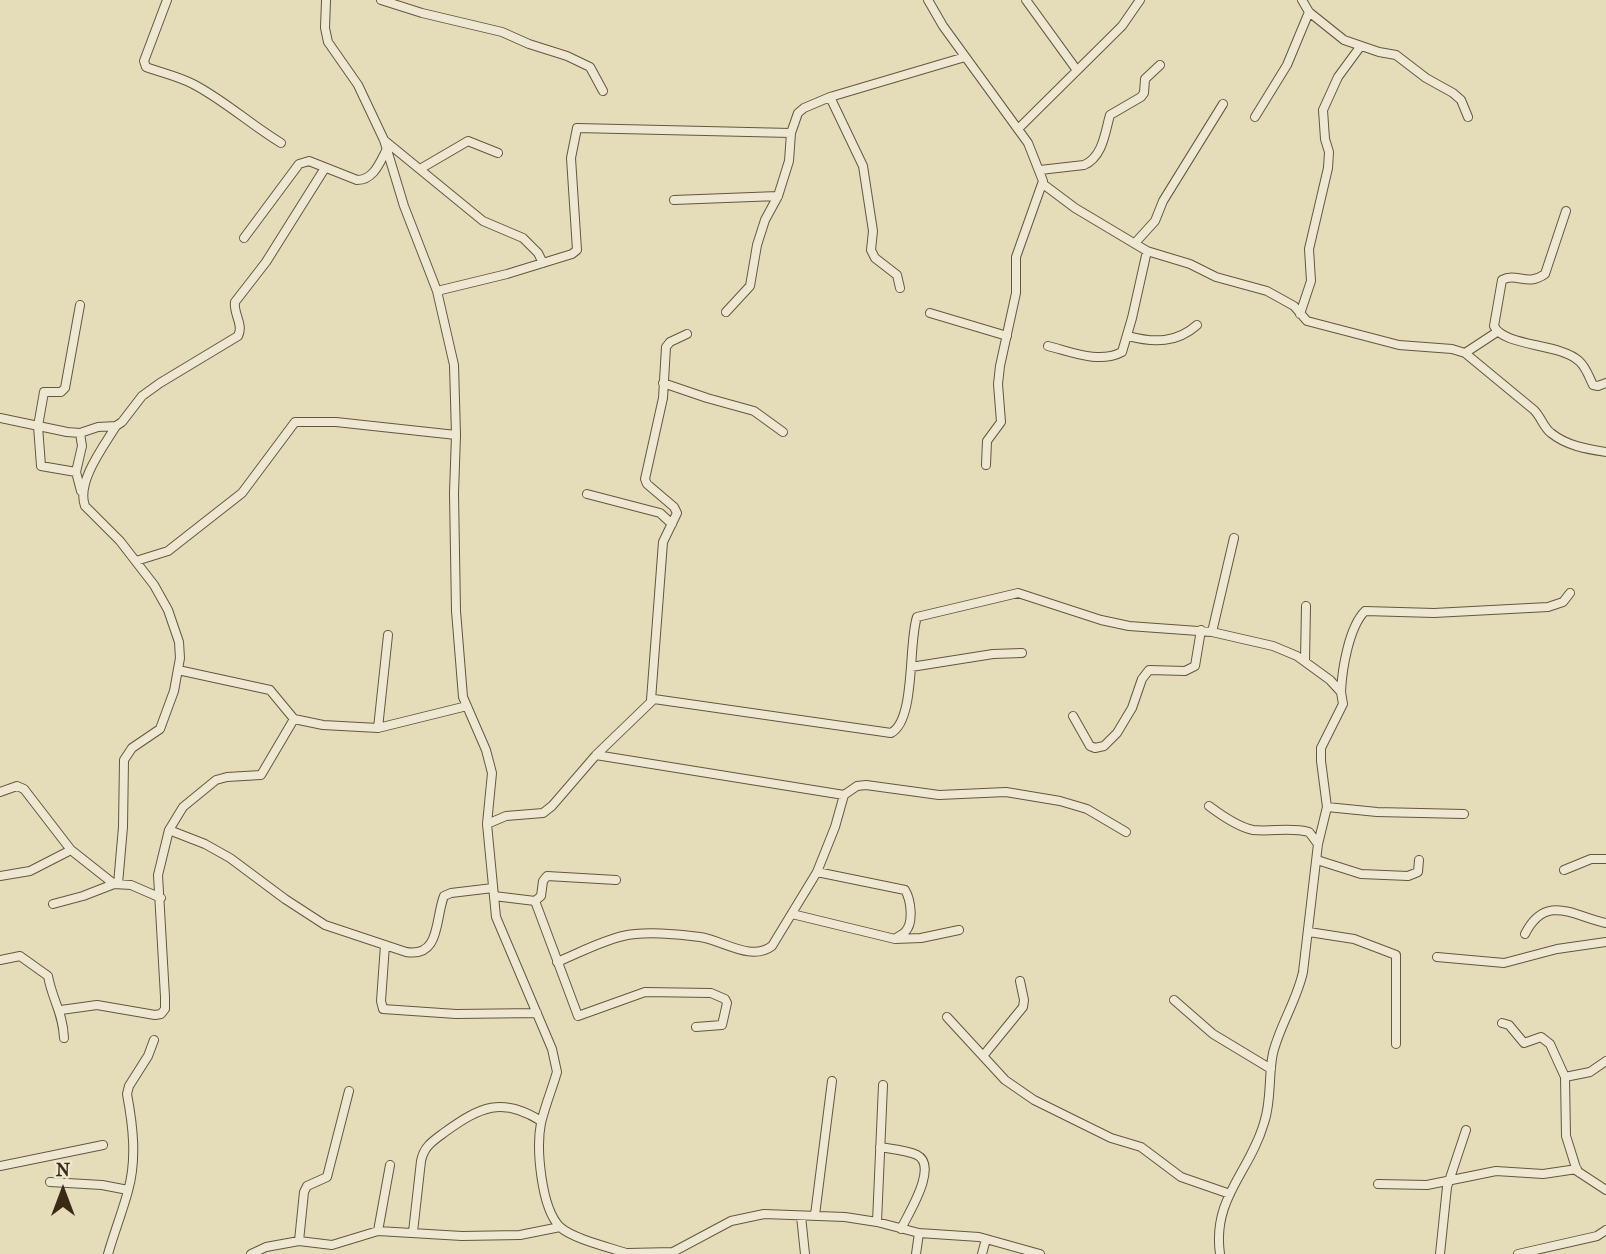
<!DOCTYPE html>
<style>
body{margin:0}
#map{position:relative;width:1606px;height:1254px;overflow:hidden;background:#e5dcba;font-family:"IM FELL French Canon",serif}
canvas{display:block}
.north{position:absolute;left:28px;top:1156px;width:70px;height:70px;-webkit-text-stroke:5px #eee8d2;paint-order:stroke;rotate:0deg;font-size:19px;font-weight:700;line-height:28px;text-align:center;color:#3b2a13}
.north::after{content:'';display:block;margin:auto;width:24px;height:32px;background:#3b2a13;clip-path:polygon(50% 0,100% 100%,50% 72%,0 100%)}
</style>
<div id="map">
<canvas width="1606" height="1254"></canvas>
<div class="north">N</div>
</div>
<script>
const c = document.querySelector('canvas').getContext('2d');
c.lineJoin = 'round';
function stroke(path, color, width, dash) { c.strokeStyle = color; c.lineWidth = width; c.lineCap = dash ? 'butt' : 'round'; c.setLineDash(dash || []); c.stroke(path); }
const street = new Path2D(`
 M167,0L144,61L146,67C162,73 178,76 193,84C224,100 251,125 281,143
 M326,0L325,28L328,42L358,85L384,140L404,206L437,291L454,365L456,435L454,493L456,611L463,697L486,750L492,773L487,824L496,917L552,1049L557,1072C552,1089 545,1106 541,1123C536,1148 541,1208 560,1227C573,1239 612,1248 629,1254
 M381,0L422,13L502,32L529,44L567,56L590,67L603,91
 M928,0L943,26L1028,143L1043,181L1016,257V293L1000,366L998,384L1001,422L987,441L986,465
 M1026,0L1076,69
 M1302,0L1309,12L1344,40L1379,52L1396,55L1426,78L1453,93L1461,100L1468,117
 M830,97L863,166L873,231L871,250L875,258L897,275L900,288
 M1255,117L1287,65L1309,12
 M1018,129L1122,26L1140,0
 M384,140L483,221L523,238L538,253L543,263
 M420,169L468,141L498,153
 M1040,170L1084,165C1103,157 1105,132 1110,115L1141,97L1144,93L1145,79L1160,65
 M1043,184L1075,208L1147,251L1190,264L1216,277L1267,291L1294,306L1307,321L1399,345L1452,349L1465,353L1534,410C1541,417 1544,428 1551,433C1567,446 1587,449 1606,452
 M674,200L778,196
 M1566,211L1545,274C1527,287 1517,272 1502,280L1494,326C1504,347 1560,343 1579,361C1586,367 1589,377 1593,385L1598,386L1606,383
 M244,238L299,164L309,161L357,180C374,180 380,162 387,149
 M1135,243L1155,221L1163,201L1223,104
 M437,291L507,274L572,254L577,250L571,158L577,128L791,133
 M726,312L750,286L757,245L765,220L778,196L789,161L791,133L798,113L804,108L830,97L965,57
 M930,313L1007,336
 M1300,314L1311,281L1309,249L1328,168L1329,152L1325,139L1323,110L1338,77L1360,47
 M1128,336C1154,343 1177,343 1197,325
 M1048,346C1072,352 1099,364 1122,352L1132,318L1147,251
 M1465,353L1497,332
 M663,383L707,398L754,411L783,432
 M0,418L67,432L80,433L98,427L116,426L122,422L142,396L160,383L238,336C244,325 233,313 235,302L266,262L325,168
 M116,426C104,446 76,482 85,506L120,541L154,585L168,610L179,642L180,658L174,691L160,729L132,748L124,760L123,827L118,884
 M80,433L82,446L76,472L81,491
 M76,472L41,466L38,426L44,392H61L65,388L80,305
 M587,494L660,513L672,524
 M136,561L168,551L242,493L295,422H336L456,435
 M1212,632L1234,538
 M1305,661L1306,606
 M911,667L993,654L1022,653
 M178,670L270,690L294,719L323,725L378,728L467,706
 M1341,692C1342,669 1349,627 1365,611L1434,613L1548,607L1563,602L1570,593
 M651,700L663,542L677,513L674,507L647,484L645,479L663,398L666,347L670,342L687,334
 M1073,716L1090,746L1095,748L1104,746L1117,733L1132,708L1142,679L1149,670L1185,671L1195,666L1201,630
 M378,728L388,635
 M596,755L844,795L857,786L866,785L939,795L1006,792L1060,801L1087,809L1126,832
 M0,792L17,786L24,789L71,850L114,884
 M1209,806C1221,815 1238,827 1253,830C1272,832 1290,827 1309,832L1318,844
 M1327,807L1377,812L1464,814
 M487,824L506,816L543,813L552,806L596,755L654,699L891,733C916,720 908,642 917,617L1018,593L1101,620L1129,626L1212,632L1273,646L1297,656L1330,680L1341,692L1343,704L1321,748V761L1327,807L1318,844L1303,972C1297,1000 1280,1025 1273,1053C1268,1076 1272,1100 1264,1123C1250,1172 1212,1198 1220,1254
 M169,830L205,844L230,858L285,899L325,925L406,952C441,958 435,918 444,896L451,893L493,888
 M1317,860L1361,874L1408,876L1418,872L1419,860
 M1564,870L1591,859H1606
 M817,872L905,890C911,900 914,923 905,932C902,935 898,936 895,939
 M0,876L30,871L71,850
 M494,896L535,901L578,1016L645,992L711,993L725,999L727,1003L722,1025L696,1027
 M535,901L541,896L543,881L547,876L616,880
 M53,904L83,896L114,884L131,885L161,898
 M792,914L895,939L921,938L959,930
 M1309,932L1354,939L1396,955V1044
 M1525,934C1546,892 1575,917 1606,923
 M385,945L381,1001L383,1009L456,1014L537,1013
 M1437,957L1504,963L1557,949L1606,942
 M0,960L20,956L48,976C52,999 63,1013 64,1038
 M557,962C579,953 601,941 623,936C643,931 679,934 700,937C722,940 751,962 772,946L817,872L835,827L844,795
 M1174,1000L1213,1034L1271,1069
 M61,1010L97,1005L155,1015L161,1014L165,1009V997L158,875L169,830L183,807L216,780L227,777L261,775L294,719
 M947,1017L1005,1080L1034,1100L1111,1138L1141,1147L1181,1177L1230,1194
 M1502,1023L1509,1025L1524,1043L1541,1037L1550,1044L1565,1077L1566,1136L1577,1171L1606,1190
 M983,1056L1023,1007L1024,1000L1020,981
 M1565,1077L1590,1072L1606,1061
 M880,1147C891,1149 907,1150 917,1155C939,1166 908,1214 901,1229
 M0,1166L103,1145
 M50,1182L102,1185L128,1190
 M1378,1184L1427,1185L1496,1171L1543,1174L1577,1169
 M815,1215L832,1081
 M801,1216L805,1254
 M877,1222L883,1085
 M378,1231L390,1165
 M413,1232L421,1161C424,1146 433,1141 445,1132C480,1107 502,1096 541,1121
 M299,1241L304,1192L307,1186L327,1177L349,1091
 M628,1253L673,1252L731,1221L764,1214L845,1217L877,1222L919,1233L979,1237L1040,1254
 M108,1254C114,1233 122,1213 128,1191C137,1159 133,1126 127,1094L129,1086L148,1056L154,1040
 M251,1254L266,1247L299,1241L332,1245L378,1231L462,1236L520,1235L560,1227
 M916,1254L919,1233
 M982,1254L986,1239
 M1440,1254L1447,1187L1466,1130
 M1518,1254L1597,1236L1606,1230`);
stroke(street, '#66563d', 10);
stroke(street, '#eee8d2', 8);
</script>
